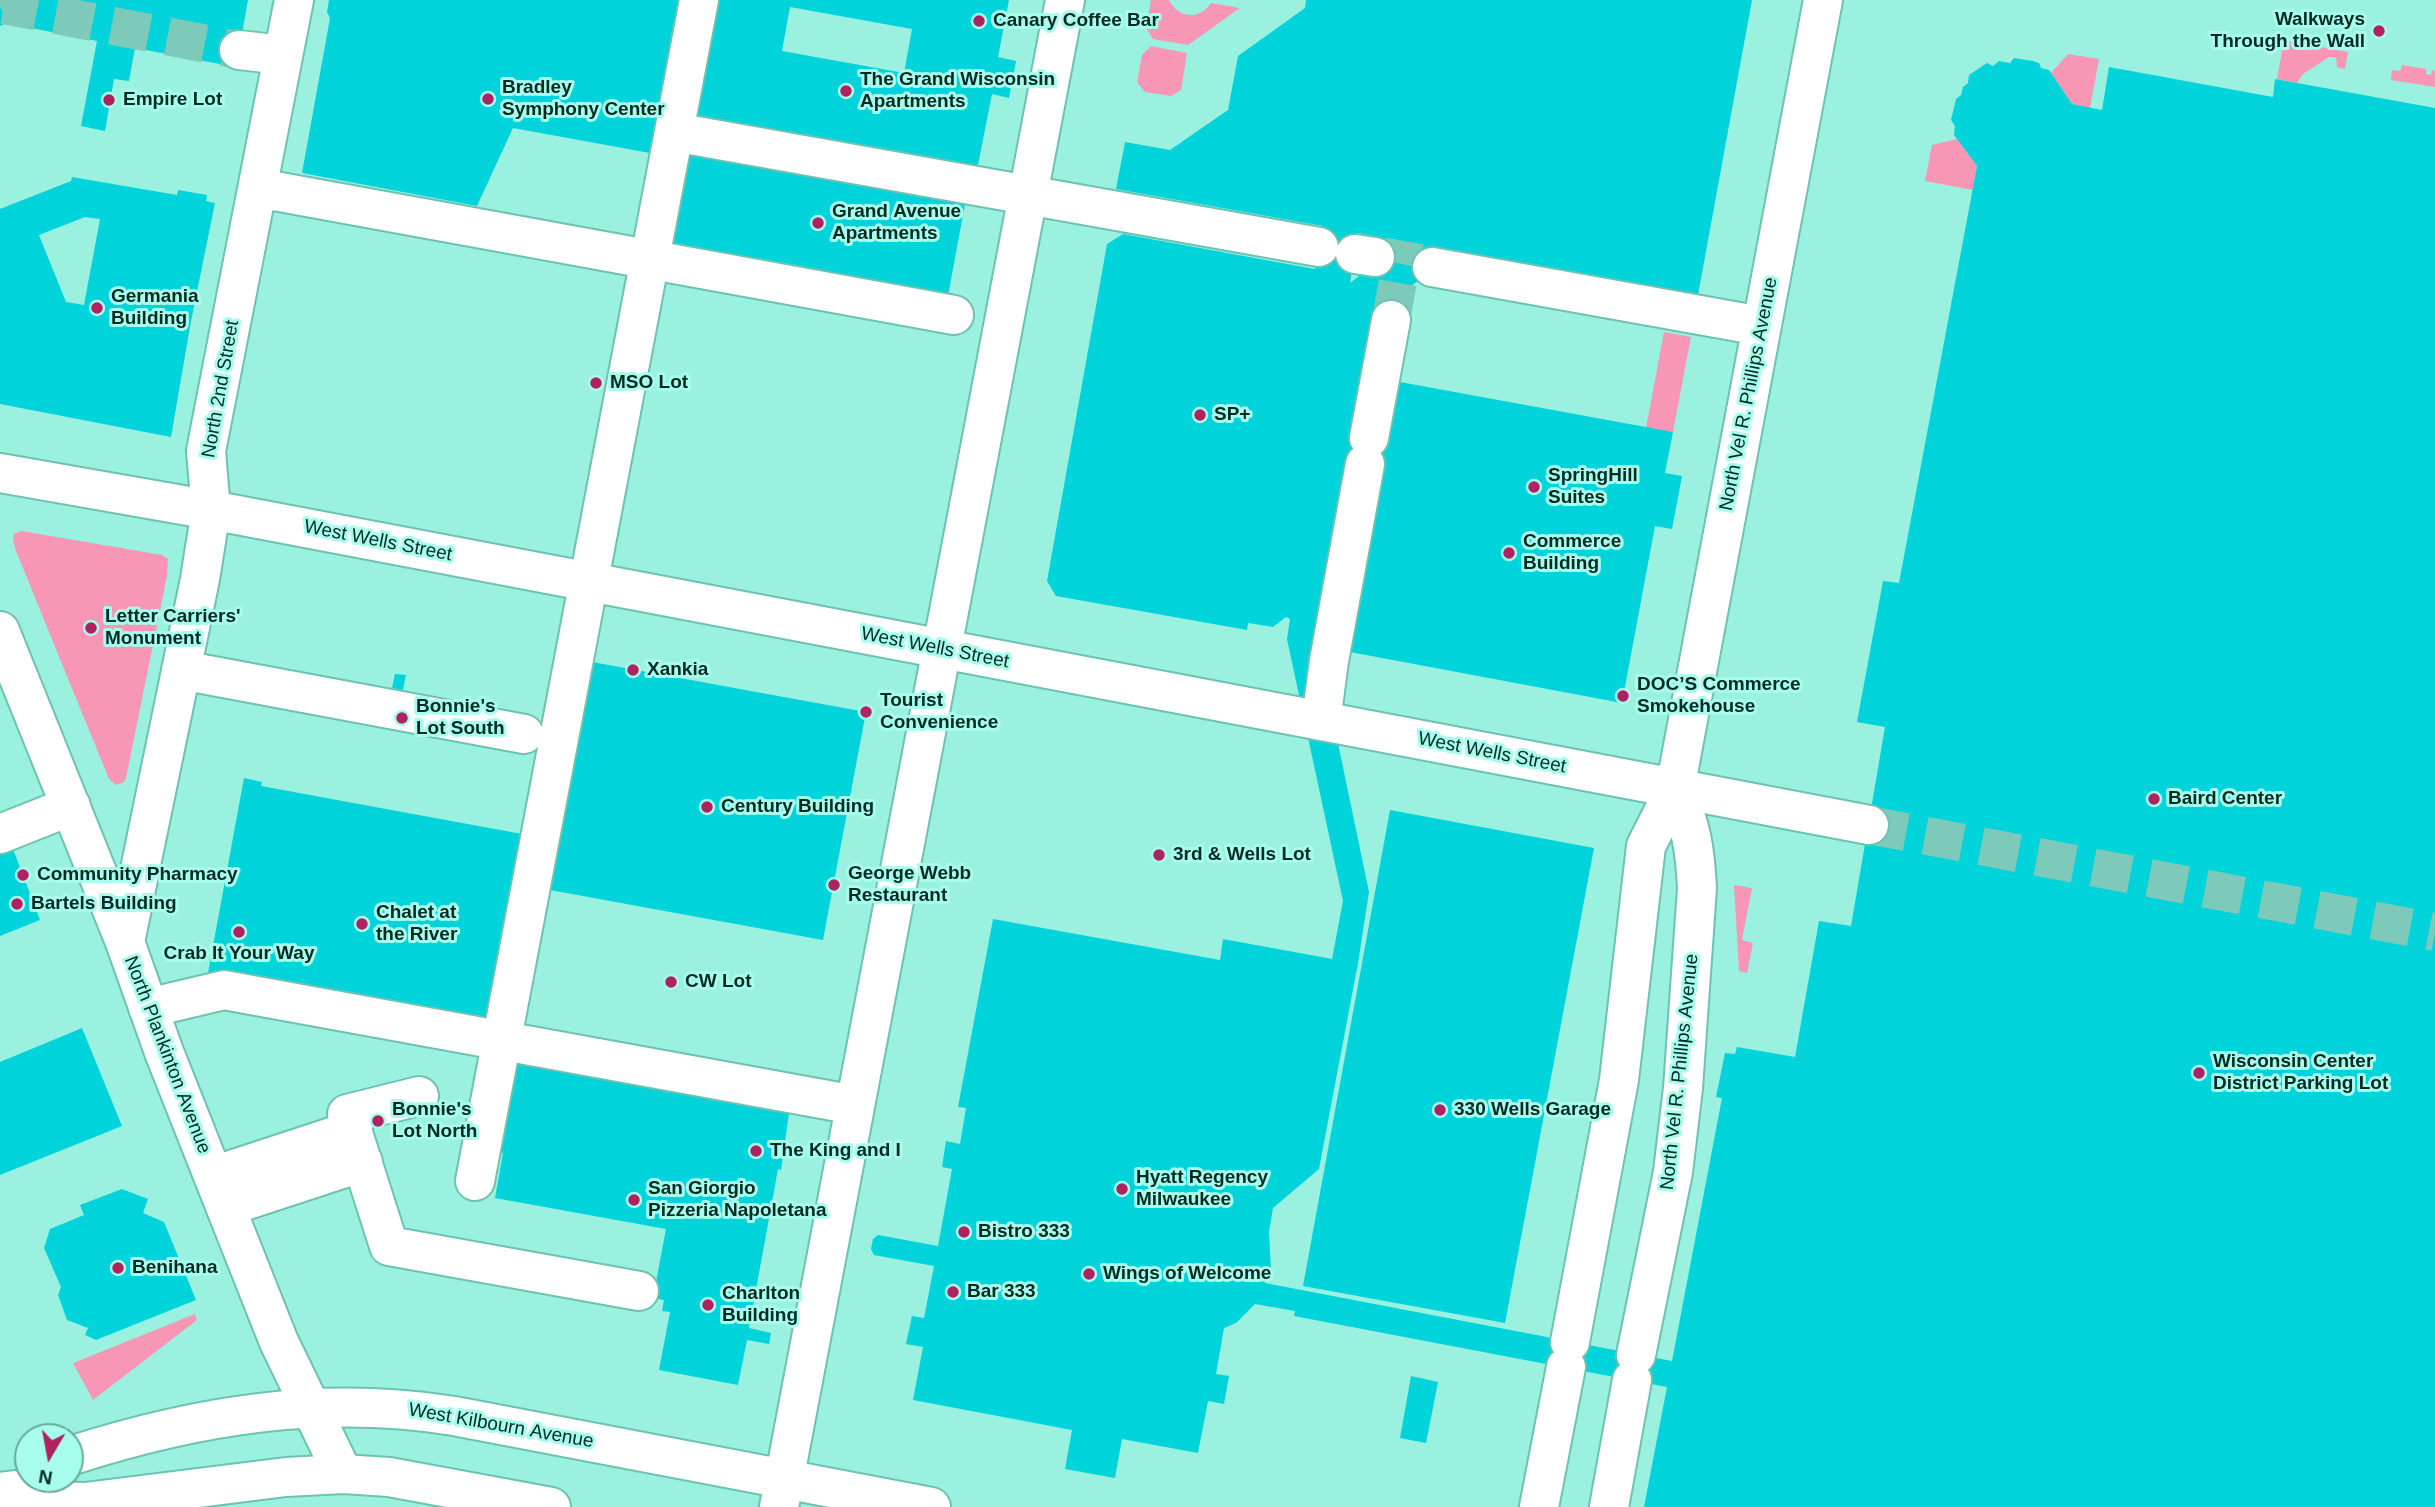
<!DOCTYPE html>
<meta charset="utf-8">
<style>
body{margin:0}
#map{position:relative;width:2435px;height:1507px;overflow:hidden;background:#9bf1df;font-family:Helvetica,sans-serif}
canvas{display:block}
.north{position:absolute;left:14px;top:1423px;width:70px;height:70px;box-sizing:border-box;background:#a8feec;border:2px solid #66a99c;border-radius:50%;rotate:190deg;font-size:19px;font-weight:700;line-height:28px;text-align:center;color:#042a24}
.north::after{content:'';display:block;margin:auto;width:24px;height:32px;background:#ae2261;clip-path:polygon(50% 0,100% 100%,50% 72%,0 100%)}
</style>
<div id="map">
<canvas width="2435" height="1507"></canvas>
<div class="north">N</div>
</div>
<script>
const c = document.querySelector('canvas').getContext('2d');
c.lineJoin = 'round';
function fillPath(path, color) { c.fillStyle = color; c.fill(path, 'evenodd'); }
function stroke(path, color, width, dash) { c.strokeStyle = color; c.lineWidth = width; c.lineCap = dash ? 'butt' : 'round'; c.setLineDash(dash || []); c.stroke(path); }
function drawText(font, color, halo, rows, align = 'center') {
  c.font = font + ' Helvetica,sans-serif'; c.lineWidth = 6; c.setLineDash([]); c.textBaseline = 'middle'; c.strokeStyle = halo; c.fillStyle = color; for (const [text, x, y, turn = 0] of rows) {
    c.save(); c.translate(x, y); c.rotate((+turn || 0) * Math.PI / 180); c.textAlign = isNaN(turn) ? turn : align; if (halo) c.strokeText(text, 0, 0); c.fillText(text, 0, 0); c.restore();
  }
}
const green = new Path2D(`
 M1151,0H1169C1178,18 1199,21 1211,3L1240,8L1188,45L1153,39L1146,28Z
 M2284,40L2348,52L2345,69L2337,67L2336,57H2329L2303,74L2297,83L2277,79Z
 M1151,46L1187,53L1181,90L1171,96L1145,92L1137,82L1142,55Z
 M2068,54L2099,59L2090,108L2072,104L2051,73Z
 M2402,65L2426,69V74L2431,75L2432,70L2435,71V87L2391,80L2392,70L2400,71Z
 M1957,139L1977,166L1973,190L1925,181L1932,145Z
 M1664,332L1691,337L1673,432L1646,428Z
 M21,531L162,555L168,559L167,576L126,778L124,782L116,785L109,779L16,551L13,539L14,534Z
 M1734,885L1752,888L1742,940L1753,943L1747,973L1739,971Z
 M195,1314L197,1320L93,1400L73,1363Z`);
const building = new Path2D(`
 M0,0H248L236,67L135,48L129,81L114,79L105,131L81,126L97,41L6,23L0,26Z
 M329,0H678L650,153L513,128L477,206L302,173L330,18L327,12Z
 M717,0H1009L998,57L1016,61L1009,98L992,94L976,175L695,118ZM790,7L912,29L904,73L782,51Z
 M1306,0H1752L1698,295L1436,247L1432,271L1411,286L1404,322L1372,316L1354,417L1366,437L1389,440L1400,382L1673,432L1665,473L1682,476L1672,529L1655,526L1622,703L1350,652L1384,467L1361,464L1315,633L1369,892L1358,963L1319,1169L1273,1208L1269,1232L1271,1270L1265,1283L1672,1361L1722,1098L1716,1097L1725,1053L1735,1054L1737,1047L1795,1057L1819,921L1851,926L1885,727L1857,722L1883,581L1899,583L1977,166L1954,135L1955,126L1951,120L1956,99L1961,95L1963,87L1968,83L1969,75L1987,63L1993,66L1999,61L2010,63L2014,58L2033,61L2039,63L2041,68L2049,70L2072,104L2102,110L2109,67L2273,97L2275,79L2435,108V1507H1644L1667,1387L1294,1316L1295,1311L1255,1304L1236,1323L1224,1328L1216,1374L1229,1376L1224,1404L1208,1401L1198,1453L1122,1439L1115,1478L1065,1469L1072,1430L913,1400L923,1347L906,1344L912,1316L924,1318L934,1266L874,1255L871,1249L873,1239L878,1235L938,1246L952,1169L942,1167L946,1141L960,1144L966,1108L958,1107L993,919L1220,960L1223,939L1332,959L1343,901L1287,639L1290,619L1286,617L1273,627L1248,623L1247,630L1056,596L1047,581L1107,244L1123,234L1315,269L1323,226L1116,189L1125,142L1170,150L1228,110L1238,56L1305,8ZM1358,233L1378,237L1373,265L1350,283Z
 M688,153L965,204L948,296L671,245Z
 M72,177L177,195L178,190L207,195L206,201L215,203L191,321L171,437L0,404V209L71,181ZM85,217L100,219L84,305L66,302L39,235Z
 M592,662L866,712L823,940L550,890Z
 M395,674L406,675L403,690L392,688Z
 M244,778L262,782L261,786L522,834L489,1020L257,976L256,982L208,973Z
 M1390,810L1594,848L1505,1323L1303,1286Z
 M13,849L40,920L0,936V854Z
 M82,1028L122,1126L0,1175V1062Z
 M517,1063L752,1106V1104L789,1113L781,1170L778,1169L749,1328L771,1333L769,1344L747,1340L738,1385L659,1370L670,1312L662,1311L664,1300L653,1298L666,1229L495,1198L503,1153L500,1152Z
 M122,1189L148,1199L143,1213L164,1222L196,1300L96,1340L85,1335L88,1328L67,1320L58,1295L61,1287L44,1248L50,1229L84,1215L80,1205Z
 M1411,1376L1438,1382L1426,1443L1400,1438Z`);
const minorTunnel = new Path2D(`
 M0,7L4,5L239,50
 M1391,320L1405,241`);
const majorTunnel = new Path2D(`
 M1869,825L2435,932`);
const minor = new Path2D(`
 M239,50L283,55
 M674,132L1319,247
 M258,188L954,315
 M1355,254L1375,257
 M1432,267L1761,326
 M1369,438L1391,320
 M0,631L125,942L164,1052L279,1342L343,1474
 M181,670L524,734
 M1321,721L1329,661L1365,464
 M0,834L71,806
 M125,942L200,579L211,510L206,451L294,0
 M148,1008L224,990L855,1105
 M419,1096L347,1114L389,1246L639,1291
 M213,1176L353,1130
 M475,1181L699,0
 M226,1207L363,1162
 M1570,1342L1619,1080L1646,846L1675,789L1823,0
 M1636,1355L1673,1172L1683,1088L1697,888C1695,848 1691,825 1675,789
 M779,1507L1065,0
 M1539,1507L1566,1367
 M1609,1507L1632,1380`);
const major = new Path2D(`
 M0,473L211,510L1869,825
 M70,1456C197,1415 322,1395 454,1416L931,1507
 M0,1492L15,1490L47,1501L85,1502L286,1477L343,1474L389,1477L551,1507`);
const markers = [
 [979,21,7,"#ae2261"],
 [2379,31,7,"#ae2261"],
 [846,91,7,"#ae2261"],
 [488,99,7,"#ae2261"],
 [109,100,7,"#ae2261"],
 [818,223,7,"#ae2261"],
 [97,308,7,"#ae2261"],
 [596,383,7,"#ae2261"],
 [1200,415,7,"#ae2261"],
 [1534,487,7,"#ae2261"],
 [1509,553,7,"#ae2261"],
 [91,628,7,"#ae2261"],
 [633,670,7,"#ae2261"],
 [1623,696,7,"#ae2261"],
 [866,712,7,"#ae2261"],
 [402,718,7,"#ae2261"],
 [2154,799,7,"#ae2261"],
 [707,807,7,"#ae2261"],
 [1159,855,7,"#ae2261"],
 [23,875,7,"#ae2261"],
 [834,885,7,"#ae2261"],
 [17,904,7,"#ae2261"],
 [362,924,7,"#ae2261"],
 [239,932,7,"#ae2261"],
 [671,982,7,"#ae2261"],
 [2199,1073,7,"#ae2261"],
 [1440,1110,7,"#ae2261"],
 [378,1121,7,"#ae2261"],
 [756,1151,7,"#ae2261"],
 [1122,1189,7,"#ae2261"],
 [634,1200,7,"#ae2261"],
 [964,1232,7,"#ae2261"],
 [118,1268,7,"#ae2261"],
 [1089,1274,7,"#ae2261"],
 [953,1292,7,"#ae2261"],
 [708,1305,7,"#ae2261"]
];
const poiNames = [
 ["Walkways",2365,20,"right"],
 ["Through the Wall",2365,42,"right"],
 ["Canary Coffee Bar",993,21],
 ["The Grand Wisconsin",860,80],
 ["Apartments",860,102],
 ["Bradley",502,88],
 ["Symphony Center",502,110],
 ["Empire Lot",123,100],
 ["Grand Avenue",832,212],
 ["Apartments",832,234],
 ["Germania",111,297],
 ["Building",111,319],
 ["MSO Lot",610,383],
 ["SP+",1214,415],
 ["SpringHill",1548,476],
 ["Suites",1548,498],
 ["Commerce",1523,542],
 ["Building",1523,564],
 ["Letter Carriers'",105,617],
 ["Monument",105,639],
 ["Xankia",647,670],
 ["DOC’S Commerce",1637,685],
 ["Smokehouse",1637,707],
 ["Tourist",880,701],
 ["Convenience",880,723],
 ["Bonnie's",416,707],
 ["Lot South",416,729],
 ["Baird Center",2168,799],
 ["Century Building",721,807],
 ["3rd & Wells Lot",1173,855],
 ["George Webb",848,874],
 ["Restaurant",848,896],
 ["Community Pharmacy",37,875],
 ["Bartels Building",31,904],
 ["Chalet at",376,913],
 ["the River",376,935],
 ["Crab It Your Way",239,954,"center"],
 ["CW Lot",685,982],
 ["Wisconsin Center",2213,1062],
 ["District Parking Lot",2213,1084],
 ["Bonnie's",392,1110],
 ["Lot North",392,1132],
 ["330 Wells Garage",1454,1110],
 ["The King and I",770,1151],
 ["Hyatt Regency",1136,1178],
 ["Milwaukee",1136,1200],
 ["San Giorgio",648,1189],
 ["Pizzeria Napoletana",648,1211],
 ["Bistro 333",978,1232],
 ["Benihana",132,1268],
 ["Wings of Welcome",1103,1274],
 ["Bar 333",967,1292],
 ["Charlton",722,1294],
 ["Building",722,1316]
];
const streetNames = [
 ["North 2nd Street",221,389,-80],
 ["North Vel R. Phillips Avenue",1749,394,-79],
 ["West Wells Street",378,541,11],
 ["West Wells Street",935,648,11],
 ["West Wells Street",1492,753,11],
 ["North Plankinton Avenue",167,1055,69],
 ["North Vel R. Phillips Avenue",1680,1072,-84],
 ["West Kilbourn Avenue",501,1426,10]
];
fillPath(green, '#f896b6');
fillPath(building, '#01d3da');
stroke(minorTunnel, '#7dc9ba', 38, [38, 19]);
stroke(majorTunnel, '#7dc9ba', 38, [38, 19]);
stroke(minor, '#6ec2b1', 42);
stroke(major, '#6ec2b1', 42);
stroke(minor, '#fff', 38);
stroke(major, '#fff', 38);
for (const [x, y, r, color] of markers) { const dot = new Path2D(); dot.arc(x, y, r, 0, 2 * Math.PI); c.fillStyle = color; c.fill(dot); stroke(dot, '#a8feec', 2.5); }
drawText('bold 19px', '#042a24', '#a8feec', poiNames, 'left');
drawText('19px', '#042a24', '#a8feec', streetNames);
</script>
